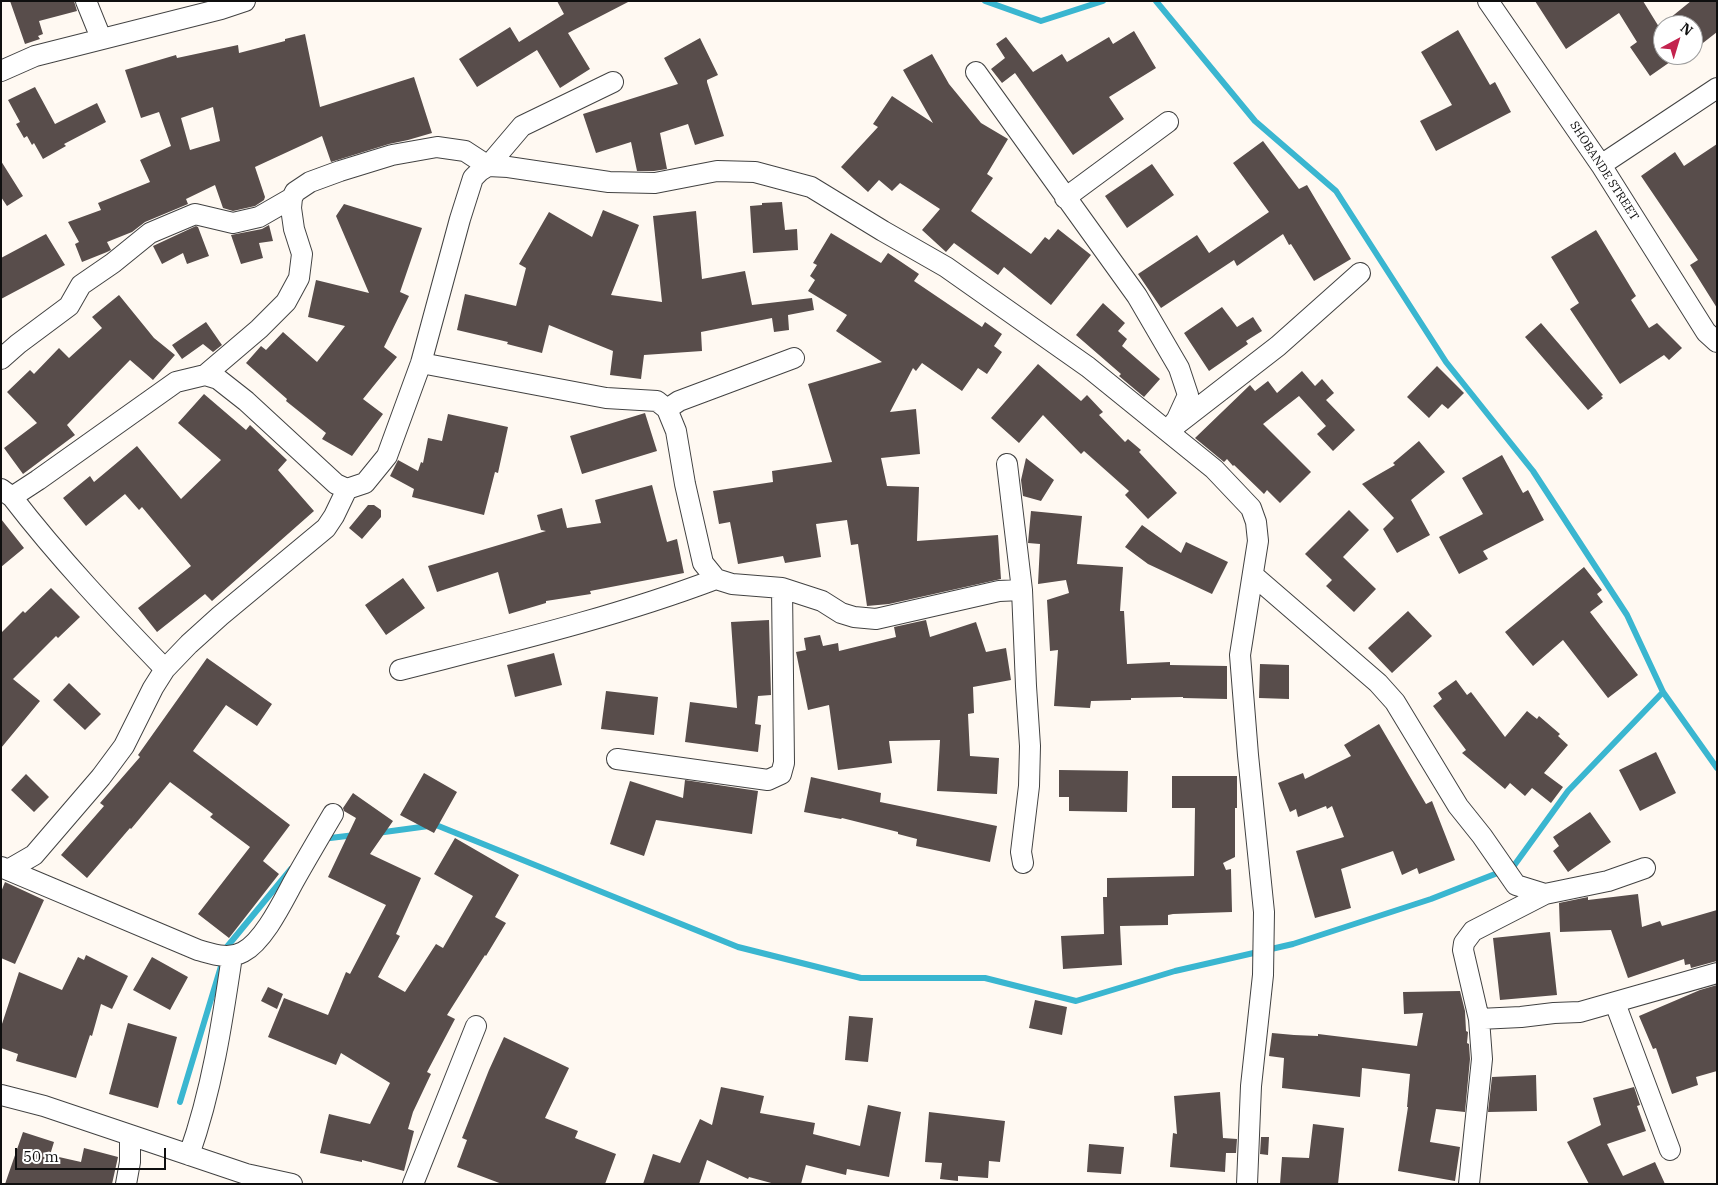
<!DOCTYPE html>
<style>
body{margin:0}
#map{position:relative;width:1718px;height:1185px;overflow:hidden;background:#fff9f2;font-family:"IBM Plex Serif",serif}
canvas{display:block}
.frame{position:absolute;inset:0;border:2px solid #0f0f0f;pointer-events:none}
.north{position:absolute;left:1653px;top:15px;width:50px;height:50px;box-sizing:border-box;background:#fff;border:1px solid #9f9f9f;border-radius:50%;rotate:39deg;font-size:14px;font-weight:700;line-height:20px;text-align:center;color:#0f0f0f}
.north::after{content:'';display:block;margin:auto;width:18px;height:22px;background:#c3234e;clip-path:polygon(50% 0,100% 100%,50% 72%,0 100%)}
.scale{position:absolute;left:15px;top:1148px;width:151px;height:22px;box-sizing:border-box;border:2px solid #0f0f0f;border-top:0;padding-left:6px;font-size:15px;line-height:18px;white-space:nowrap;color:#0f0f0f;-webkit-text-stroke:4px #fff;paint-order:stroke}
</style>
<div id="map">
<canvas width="1718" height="1185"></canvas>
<div class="frame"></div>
<div class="north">N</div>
<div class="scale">50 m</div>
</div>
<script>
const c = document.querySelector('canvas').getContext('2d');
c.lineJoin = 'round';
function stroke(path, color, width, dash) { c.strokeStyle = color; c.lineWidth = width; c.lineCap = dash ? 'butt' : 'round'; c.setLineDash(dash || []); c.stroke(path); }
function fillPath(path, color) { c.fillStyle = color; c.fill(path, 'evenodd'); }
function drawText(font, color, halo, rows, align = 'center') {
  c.font = font + ' "IBM Plex Serif",serif'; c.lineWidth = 5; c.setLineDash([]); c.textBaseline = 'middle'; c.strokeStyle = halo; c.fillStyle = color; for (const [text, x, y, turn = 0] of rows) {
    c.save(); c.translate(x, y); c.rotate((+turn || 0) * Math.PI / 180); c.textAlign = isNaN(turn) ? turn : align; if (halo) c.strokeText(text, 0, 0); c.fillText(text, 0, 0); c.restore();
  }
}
const stream = new Path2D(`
 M985,1L1041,21L1103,1
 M1156,1L1255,121L1336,191L1446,362L1533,471L1627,615L1663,692L1717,768
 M377,833L436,825L738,947L861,978H985L1076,1001L1175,971L1293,944L1431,899L1513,867L1568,791L1663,692
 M322,839L355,835
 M225,953L226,948L291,869
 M180,1102L222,963`);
const building = new Path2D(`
 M10,1H74L77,11L39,21L43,34L38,36L40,39L25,44Z
 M557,1H630L568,33L590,69L560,88L537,50L477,87L459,59L510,27L519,42L564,14Z
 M1535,1H1643L1659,27L1691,1H1717V32L1694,50L1693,25H1663V55H1680L1650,76L1630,47L1637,42L1619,13L1566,49Z
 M1458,30L1490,85L1495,82L1511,112L1436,151L1420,121L1452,105L1421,52Z
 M1134,31L1156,68L1109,97L1124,119L1073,155L1015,73L1002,83L991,69L1005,58L996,44L1006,37L1033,72L1062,54L1067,62L1109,37L1113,44Z
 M305,34L320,107L414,77L432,133L408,140L389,144L331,162L322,136L255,167L265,197L264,200L255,206L233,211L223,208L215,185L186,199L188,204L145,222L132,232L107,242L111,250L107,252L82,262L75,244L79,242L68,222L101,210L98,203L150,182L140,160L171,146L159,112L141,118L125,70L176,55L177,58L238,45L239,53L285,41V39ZM213,107L220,141L190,150L181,118Z
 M700,38L718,75L707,80V82L724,136L695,145L688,124L660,133L667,169L654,171H637L631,142L596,153L583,114L678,84L664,58Z
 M932,54L949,84L981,123L1008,139L987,174L993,178L971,211L1031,254L1045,237L1049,240L1058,229L1091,255L1051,305L1004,267L998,275L954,243L946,252L922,230L940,209L900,183L892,191L879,180L868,192L841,167L878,127L873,124L892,96L933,123L903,70Z
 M35,87L55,124L97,103L106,122L64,144L66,146L43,159L34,143L32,145L27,136L24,138L16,124L20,122L8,100Z
 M1263,141L1299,189L1307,185L1351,259L1314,281L1291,244L1289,245L1283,234L1237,266L1234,260L1161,308L1138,274L1197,235L1209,253L1269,212L1233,163Z
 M1717,144V308L1690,265L1698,260L1641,176L1675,152L1684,166Z
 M1,161L23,196L7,206L1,197Z
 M1152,164L1174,195L1127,228L1105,196Z
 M782,202L785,230L797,229L798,250L753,253L750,206L762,205V203Z
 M344,204L422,228L400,292L409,296L384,347L397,357L363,399L383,414L352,456L322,439L326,433L286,401L287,399L246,363L261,346L266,350L283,332L317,362L345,326L308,317L316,280L369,293L336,216Z
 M603,210L639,225L611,295L662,302L653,216L696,211L702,279L745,271L752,305L812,298L814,310L788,315L789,330L774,332L772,318L701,332L702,351L644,355L641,379L610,375L613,351L549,325L542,353L507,344L508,342L457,330L465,294L516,306L526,268L519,264L549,212L592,237Z
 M269,225L273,241L259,243L263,258L241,264L231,235L262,229Z
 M196,226L198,227L209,256L187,264L183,253L162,264L153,246Z
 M1596,230L1636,296L1631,300L1649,328L1657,323L1682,348L1669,360L1664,355L1620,384L1570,309L1579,303L1551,257Z
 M831,233L881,263L888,253L919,274L914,281L982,327L985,322L1002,334L994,346L1002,352L987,374L978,368L962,391L922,363L916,371L913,368L890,412L916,409L920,454L881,458L887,486L919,487L917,541L998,535L1001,579L889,604L867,606L858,544L851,545L847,520L816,524L821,557L785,563L783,556L738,564L730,522L719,524L713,491L773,482L772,471L832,462L808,384L882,362L836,331L847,315L808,291L815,280L810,276L817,265L813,263Z
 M46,234L65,265L1,299V258Z
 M119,295L154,338L175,355L153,380L130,360L67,425L75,435L23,474L4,448L37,423L7,392L30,370L34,374L59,348L69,358L102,328L92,317Z
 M1103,303L1125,323L1118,331L1127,339L1122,346L1160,379L1144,397L1119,376L1121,374L1076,335Z
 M1222,307L1237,327L1253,317L1262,331L1246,341L1248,344L1209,371L1184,333Z
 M206,322L222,345L213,352L203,344L182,359L172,345Z
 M1541,323L1603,395L1601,396L1603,398L1588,410L1525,337Z
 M1038,364L1081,401L1087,395L1103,412L1099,415L1125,442L1128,439L1141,450L1139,452L1177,493L1148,519L1125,495L1129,491L1084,451L1081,454L1043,415L1019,443L991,418Z
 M1437,366L1464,393L1448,409L1442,404L1429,418L1407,397Z
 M1302,371L1315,386L1322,379L1334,393L1326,400L1355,430L1333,451L1317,434L1326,426L1299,396L1263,424L1311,472L1280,503L1267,490L1264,494L1234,465L1233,466L1227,459L1224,462L1195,438L1250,385L1255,391L1268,381L1277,393Z
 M204,394L246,430L250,425L287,460L278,470L314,511L212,601L205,594L157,632L138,608L191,566L142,507L139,510L125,494L86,526L63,498L90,476L94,482L137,446L181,499L221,460L178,423Z
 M645,413L657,451L582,474L570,436Z
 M448,414L508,427L498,473L495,472L484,515L412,497L414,489L390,476L398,460L418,471L421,462L423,463L428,438L442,441Z
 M1419,441L1445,472L1411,500L1430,535L1397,553L1383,529L1394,518L1362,484L1395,465L1393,463Z
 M1502,455L1523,493L1528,490L1544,520L1483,551L1488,559L1459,574L1439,537L1483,514L1462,478Z
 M1026,458L1054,480L1041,501L1023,496L1021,480Z
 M652,485L667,542L677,539L684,573L590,591L591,594L546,601V603L509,614L498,572L437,592L428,566L546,531L541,530L537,515L562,508L567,528L601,523L595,500Z
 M368,505H374L381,510V517L362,539L349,528Z
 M1349,510L1369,530L1343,557L1376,589L1354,612L1326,586L1332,580L1305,554Z
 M1031,511L1082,516L1077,564L1123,567L1120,611H1124L1127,664L1170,662V665L1227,666V699L1183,698V697L1131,698V700L1091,701L1090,708L1054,706L1058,650L1050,651L1047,600L1069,593L1066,580L1038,584L1040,544L1028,543Z
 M1,519L24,548L1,567Z
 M1142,525L1181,553L1186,542L1228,562L1212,594L1148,564L1125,547Z
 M1584,567L1602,590L1597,594L1603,602L1590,612L1638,675L1608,698L1563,640L1533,666L1505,632Z
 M403,578L425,608L386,635L365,605Z
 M51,588L80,617L58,638L56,636L13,679L40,701L1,748V633L23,611L25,613Z
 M1408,611L1432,636L1392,673L1368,648Z
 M769,620L771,695L758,696L755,724L761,725L758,752L685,742L690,702L737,708L731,622Z
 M926,620L930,637L976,622L986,652L1006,648L1011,680L973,687L974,713L968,714L970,756L999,758L997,794L937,791L940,740L889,741L892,763L838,770L829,705L808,710L796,652L806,650L804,638L820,635L823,646L838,643L839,651L896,637L894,627Z
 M554,653L562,685L515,697L507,665Z
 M207,658L272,704L257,726L226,705L193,751L290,825L263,861L279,874L229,938L198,914L250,847L210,817L213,814L170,782L131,829L130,828L87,878L61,855L104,806L100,803L140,757L138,755Z
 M1260,664L1289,665V699L1259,698Z
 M1456,680L1467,695L1471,692L1505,737L1527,711L1537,719L1539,716L1560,734L1558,736L1568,745L1544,773L1563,787L1551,803L1532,788L1525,796L1510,783L1505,789L1462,753L1466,750L1433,706L1442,699L1438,693Z
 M69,683L101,714L85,730L53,700Z
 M606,691L658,697L654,735L601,729Z
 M1379,724L1426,804L1432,801L1455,860L1419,874L1417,868L1402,875L1393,851L1341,869L1351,908L1315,918L1296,851L1344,837L1332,806L1327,809L1326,806L1298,817L1296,809L1290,812L1278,783L1303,773L1305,779L1351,756L1344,745Z
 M1656,752L1676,793L1640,811L1619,770Z
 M1059,770L1128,771L1127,812L1069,811V797H1059Z
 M424,773L457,792L434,833L400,815Z
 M26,774L49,797L34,812L11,790Z
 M1172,776H1237V808H1235V857L1223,863L1226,870L1231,869L1232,912L1173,914L1168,915V925L1120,926L1122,965L1063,969L1061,936L1104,934L1103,897H1107V878L1194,876L1195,808H1172Z
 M811,777L881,793L880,802L997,826L990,862L916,846L917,839L898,834V832L842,818L841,819L804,812Z
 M685,780L758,791L752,834L656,820L644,856L610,844L630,781L683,798Z
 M353,793L393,821L370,854L421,878L396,934L400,936L378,977L405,992L436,944L443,948L473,896L434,874L455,838L519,875L495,917L506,923L486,956L485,955L447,1015L455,1019L427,1072L431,1074L413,1112L408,1129L414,1131L404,1171L362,1160V1162L320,1153L329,1114L370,1124L390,1083L341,1053L336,1065L268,1037L284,998L328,1015L346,972L350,974L386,905L328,877L356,818L344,811L343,808Z
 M1590,812L1611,842L1568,872L1553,851L1559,846L1553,837Z
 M5,882L44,900L15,964L1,958V892Z
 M1638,894L1642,927L1660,921L1662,926L1717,910V961L1691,968L1690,964L1685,965L1684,959L1628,978L1611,930L1560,932L1559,903L1588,897V900Z
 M1550,932L1557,995L1500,1000L1493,938Z
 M86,955L128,976L112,1009L101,1004L92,1036L90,1035L76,1078L16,1061L18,1054L1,1048V1027L19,972L62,990L78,957L84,960Z
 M152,957L188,977L170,1010L133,990Z
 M1717,985V1071L1696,1077L1698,1085L1672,1094L1656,1048L1653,1049L1639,1016L1700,990Z
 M268,987L283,994L277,1009L261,1001Z
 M1460,991L1465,1011L1466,1031L1468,1032L1467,1043L1469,1044L1470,1059L1465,1112L1436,1109L1430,1142L1460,1147L1455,1181L1398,1171L1408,1107H1407L1410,1074L1362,1068L1360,1097L1282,1088L1284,1058L1269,1056L1272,1033L1294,1035L1318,1036V1034L1417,1046L1423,1013L1404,1014L1403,992Z
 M1035,1000L1067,1007L1062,1035L1029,1028Z
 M849,1016L873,1018L868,1062L845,1060Z
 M128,1023L177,1037L158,1108L109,1094Z
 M504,1037L569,1068L545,1118L578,1131L575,1138L616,1154L605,1184H502L457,1167L467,1140L462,1138L489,1070Z
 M1536,1075L1537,1111L1488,1112L1492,1077Z
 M721,1087L764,1096L760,1113L815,1123L813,1134L860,1146L868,1105L901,1112L889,1177L847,1169L846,1175L806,1165L801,1184H775L749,1177L748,1179L707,1160L699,1184H643L653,1154L680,1163L700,1119L712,1125Z
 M1634,1087L1640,1105L1637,1106L1646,1131L1607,1144L1623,1176L1655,1162L1665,1184H1589L1567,1142L1601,1125L1593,1098Z
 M1220,1092L1223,1138L1237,1139L1236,1153H1226L1225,1172L1170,1167L1173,1133L1177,1134L1174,1096Z
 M929,1112L1005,1121L1000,1162L989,1161L988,1178L958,1176V1181L940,1179L942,1163L925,1162Z
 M1313,1124L1344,1128L1338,1184H1280L1282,1157L1309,1158Z
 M23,1132L54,1142L50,1155L81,1162L84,1148L118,1157L112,1184H5Z
 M1261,1137H1269L1268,1155L1260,1154Z
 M1089,1144L1124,1147L1121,1174L1087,1172Z`);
const street = new Path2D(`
 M86,1L101,38
 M1488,1L1601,165L1706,332L1717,342
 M1,71L35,56L221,9L245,1
 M976,72L1137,296L1179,368L1188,395L1177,419L1168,431
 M1601,165L1717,88
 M1065,198L1168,122
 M1,359L18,344L69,306L81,285L113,263L150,233L195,214L233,223L259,217L292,198
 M421,363L606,398L657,401L667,409L676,431L685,484L703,563L716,579L732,584L782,588L822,601L841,613L854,617L876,619L999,591L1022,590
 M205,375L259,329L286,302L299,278L302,254L294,229L291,208L292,198L295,192L310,182L340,171L392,155L437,147L465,151L488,166L508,167L609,182L655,183L717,171L755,172L811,187L883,231L946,267L1088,367L1214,469L1251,508L1256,522L1258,541L1240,655L1248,755L1264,912L1263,975L1251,1086L1247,1184
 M667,409L679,401L794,358
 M1176,425L1278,346L1360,273
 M1007,464L1022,590L1026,686L1030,746L1029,786L1021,852L1023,863
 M1,489L12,497L38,480L176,382L205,375L218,379L246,401L336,484L347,489L365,483L387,456L421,363L460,219L473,178L480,171L488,166L522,126L613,82
 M12,497C59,558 112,614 165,669
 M1253,575L1378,683L1395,702L1458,806L1482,836L1516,885L1545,894
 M400,670C506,643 613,618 716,579
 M617,759L768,780L781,774L784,763L782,588
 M1,867L198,950C213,954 228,960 243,952C264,941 283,901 294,881C307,858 320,836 333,814
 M8,870L34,855L101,777L124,746L153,688L165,669L189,644L220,616L326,528L334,516L347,489
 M1615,1003L1670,1150
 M1479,1019L1521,1017L1554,1013L1580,1012L1717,973
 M1,1095L44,1106L246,1174L292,1184
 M189,1155C212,1090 222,1024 232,956
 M126,1184L130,1162V1135
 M413,1184L476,1026
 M1469,1184L1482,1059L1479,1019L1463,950L1464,943L1473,931L1545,894L1608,881L1645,868`);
const streetNames = [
 ["SHOBANDE STREET",1604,171,57]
];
stroke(stream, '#3ab6d0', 6);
fillPath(building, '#584d4b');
stroke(street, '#424242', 22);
stroke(street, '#fff', 20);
drawText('12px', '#0f0f0f', '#fff', streetNames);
</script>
